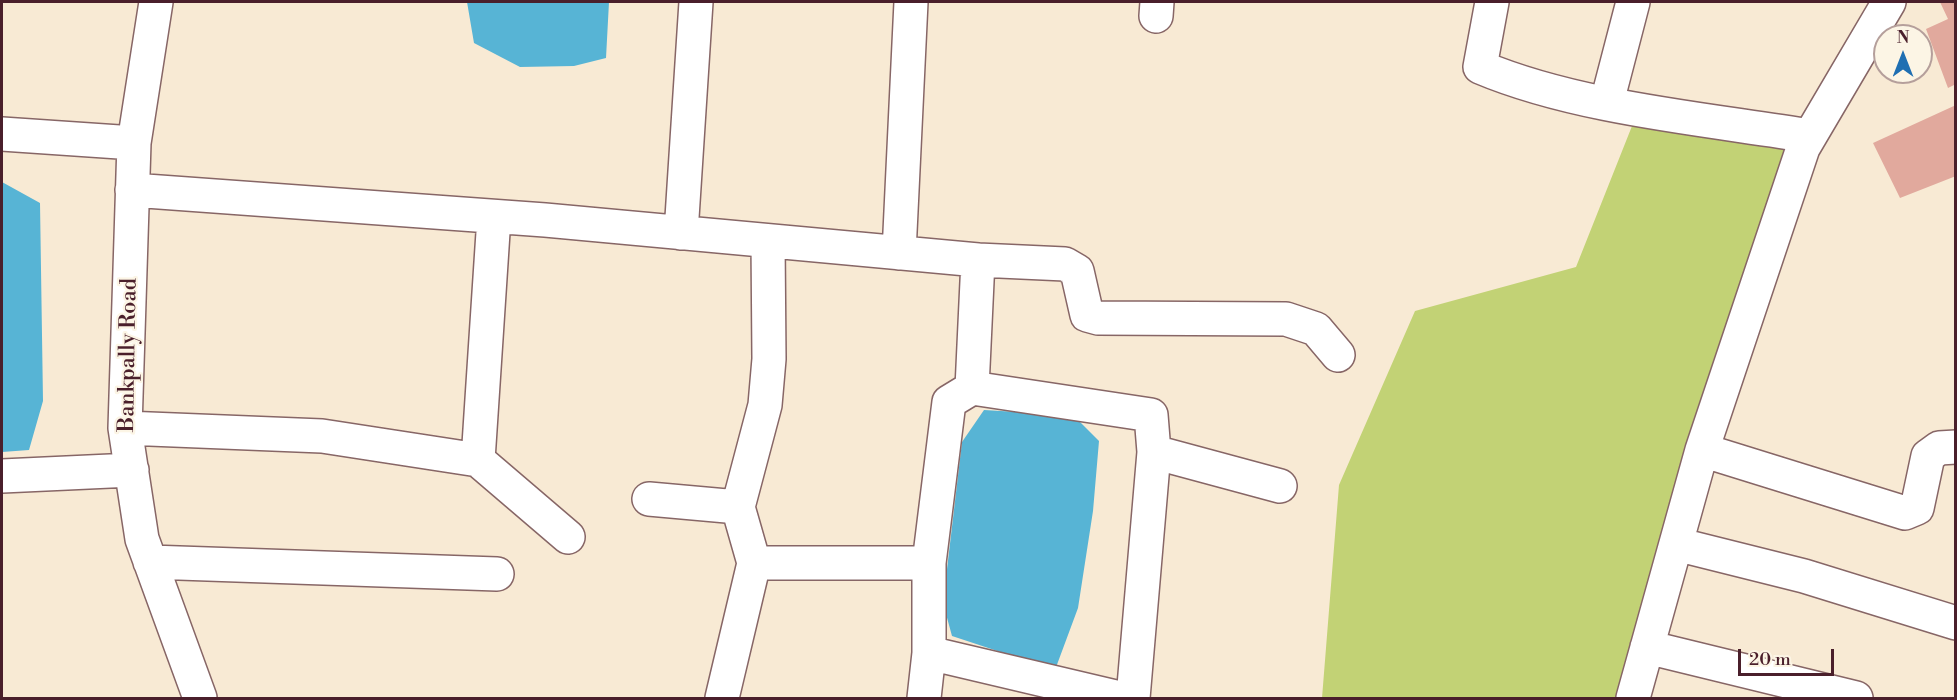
<!DOCTYPE html>
<style>
body{margin:0}
#map{position:relative;width:1957px;height:700px;overflow:hidden;background:#f8ead4;font-family:"Libre Bodoni",serif}
canvas{display:block}
.frame{position:absolute;inset:0;border:3px solid #4a1f2b;pointer-events:none}
.north{position:absolute;left:1873px;top:24px;width:60px;height:60px;box-sizing:border-box;background:#fcf5e5;border:2px solid #b59f9b;border-radius:50%;rotate:0deg;font-size:16px;font-weight:700;line-height:24px;text-align:center;color:#4a1f2b}
.north::after{content:'';display:block;margin:auto;width:21px;height:27px;background:#1f6fb2;clip-path:polygon(50% 0,100% 100%,50% 72%,0 100%)}
.scale{position:absolute;left:1738px;top:649px;width:96px;height:27px;box-sizing:border-box;border:3px solid #4a1f2b;border-top:0;padding-left:8px;font-size:18px;line-height:21px;white-space:nowrap;color:#4a1f2b;-webkit-text-stroke:4px #fcf5e5;paint-order:stroke}
</style>
<div id="map">
<canvas width="1957" height="700"></canvas>
<div class="frame"></div>
<div class="north">N</div>
<div class="scale">20 m</div>
</div>
<script>
const c = document.querySelector('canvas').getContext('2d');
c.lineJoin = 'round';
function fillPath(path, color) { c.fillStyle = color; c.fill(path, 'evenodd'); }
function stroke(path, color, width, dash) { c.strokeStyle = color; c.lineWidth = width; c.lineCap = dash ? 'butt' : 'round'; c.setLineDash(dash || []); c.stroke(path); }
function drawText(font, color, halo, rows, align = 'center') {
  c.font = font + ' "Libre Bodoni",serif'; c.lineWidth = 4.5; c.setLineDash([]); c.textBaseline = 'middle'; c.strokeStyle = halo; c.fillStyle = color; for (const [text, x, y, turn = 0] of rows) {
    c.save(); c.translate(x, y); c.rotate((+turn || 0) * Math.PI / 180); c.textAlign = isNaN(turn) ? turn : align; if (halo) c.strokeText(text, 0, 0); c.fillText(text, 0, 0); c.restore();
  }
}
const green = new Path2D(`
 M1634,121L1792,138L1621,698H1322L1339,485L1415,311L1576,267Z`);
const water = new Path2D(`
 M467,2H609L606,58L574,66L520,67L474,43Z
 M2,182L40,203L43,401L29,450L2,452Z
 M984,410L1051,414L1077,419L1099,441L1093,511L1078,608L1055,670L952,636L943,603L962,442Z`);
const building = new Path2D(`
 M1940,2H1956V84L1948,88L1926,29L1948,19Z
 M1956,105V176L1900,198L1873,143Z`);
const minor = new Path2D(`
 M156,2L134,143L125,428L142,539L200,698
 M1492,2L1480,67C1577,108 1705,119 1810,136
 M1156,16L1157,2
 M1607,102L1633,2
 M2,134L134,143
 M132,190L545,220L978,260L972,388
 M494,217L478,460L568,537
 M681,233L696,2
 M899,253L911,2
 M978,260L1065,264L1077,271L1087,315L1098,318L1286,319L1316,329L1338,355
 M125,428L322,436L478,460
 M1702,450L1905,513L1917,508L1928,456L1939,448L1956,447
 M1154,452L1280,486
 M2,476L132,470
 M649,499L738,507L754,563L722,698
 M738,507L765,405L769,359L768,241
 M1676,544L1804,576L1956,623
 M150,562L497,574
 M754,563H929
 M1647,647L1856,698
 M929,653L1120,698
 M924,698L929,653V563L949,402L972,388L1151,415L1154,452L1133,698
 M1633,698L1702,450L1803,148L1889,2`);
const streetNames = [
 ["Bankpally Road",129,355,-89]
];
fillPath(green, '#c2d275');
fillPath(water, '#57b4d5');
fillPath(building, '#e1a99d');
stroke(minor, '#876666', 36);
stroke(minor, '#fff', 33);
drawText('22px', '#4a1f2b', '#fcf5e5', streetNames);
</script>
